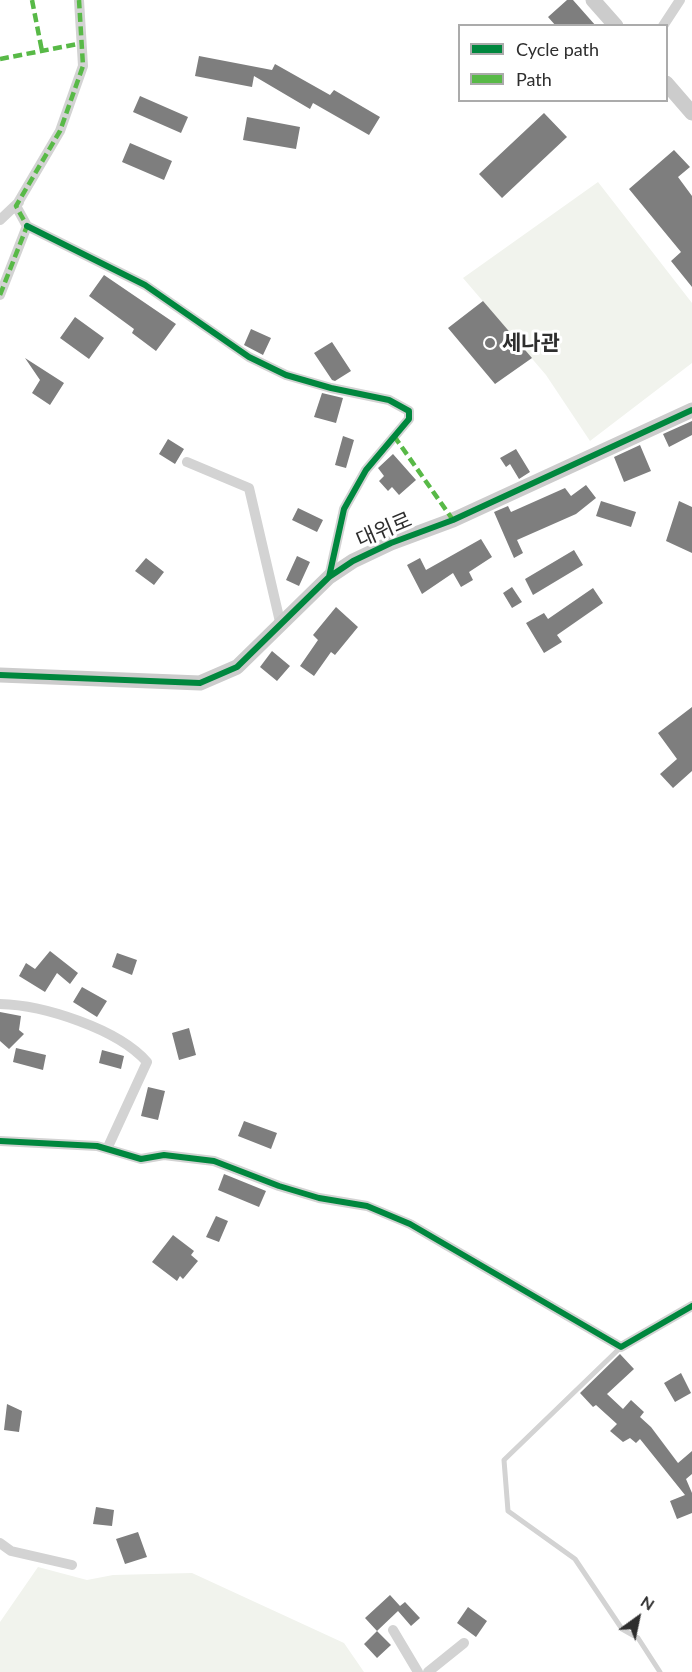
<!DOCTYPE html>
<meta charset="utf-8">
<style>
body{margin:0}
#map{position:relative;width:692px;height:1672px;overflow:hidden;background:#fff;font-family:Lato,sans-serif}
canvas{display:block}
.legend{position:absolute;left:458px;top:24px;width:210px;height:78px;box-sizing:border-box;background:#fff;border:2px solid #ababab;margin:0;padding:8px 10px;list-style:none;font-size:18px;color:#2e2e2e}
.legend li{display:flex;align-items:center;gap:12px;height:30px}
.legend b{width:30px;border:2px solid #ababab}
.north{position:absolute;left:608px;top:1588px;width:60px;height:60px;-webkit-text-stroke:4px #fff;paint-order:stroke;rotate:33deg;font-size:16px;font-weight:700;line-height:24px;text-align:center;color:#2e2e2e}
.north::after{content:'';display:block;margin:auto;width:21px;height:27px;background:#2e2e2e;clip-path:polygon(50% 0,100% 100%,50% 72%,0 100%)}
</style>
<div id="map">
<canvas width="692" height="1672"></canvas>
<ul class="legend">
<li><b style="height:8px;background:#00873e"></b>Cycle path</li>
<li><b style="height:8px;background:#58b947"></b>Path</li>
</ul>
<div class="north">N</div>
</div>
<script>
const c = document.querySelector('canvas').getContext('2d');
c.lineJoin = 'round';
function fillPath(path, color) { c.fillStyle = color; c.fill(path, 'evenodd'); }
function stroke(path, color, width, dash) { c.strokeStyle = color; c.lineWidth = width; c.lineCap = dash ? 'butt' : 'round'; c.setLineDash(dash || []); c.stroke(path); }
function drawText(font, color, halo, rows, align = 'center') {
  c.font = font + ' Lato,"Noto Sans KR",sans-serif'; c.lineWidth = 6; c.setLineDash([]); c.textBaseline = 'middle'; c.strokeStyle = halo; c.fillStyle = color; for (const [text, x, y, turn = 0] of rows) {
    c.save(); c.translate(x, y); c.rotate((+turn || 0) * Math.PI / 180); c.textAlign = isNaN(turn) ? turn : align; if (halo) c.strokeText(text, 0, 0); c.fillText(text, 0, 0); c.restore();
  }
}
const green = new Path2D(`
 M598,182L692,303V363L590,441L546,375L463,278Z
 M38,1567L87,1580L113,1575L192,1573L344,1643L364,1672H0V1622Z`);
const building = new Path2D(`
 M567,0H573L596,26H556L548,17Z
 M199,56L272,70L275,64L330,95L334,90L380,117L369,135L313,103L310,109L254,76L252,87L195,76Z
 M140,96L188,117L181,133L133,112Z
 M544,113L567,137L502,198L479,174Z
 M247,117L300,127L296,149L243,140Z
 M130,143L172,161L164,180L122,162Z
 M674,150L690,167L678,177L692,196V287L671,261L681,252L629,189Z
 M104,275L176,324L156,351L132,333L134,329L89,296Z
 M483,301L532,358L495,384L448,328Z
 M75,317L104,338L89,359L60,338Z
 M251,329L271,338L263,355L244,345Z
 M332,342L351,371L335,381L332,380L314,353Z
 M25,358L64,383L50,405L32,393L40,380Z
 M322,393L343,398L336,423L314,417Z
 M692,421V435L669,447L663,434Z
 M343,436L354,440L346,468L335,465Z
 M168,439L184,449L175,464L159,454Z
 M640,445L651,471L624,482L614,457Z
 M516,449L530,472L519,479L510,464L506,467L500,458Z
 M393,454L416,480L399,495L392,487L388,491L379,481L384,476L378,468Z
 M586,485L596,498L576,514L517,540L523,553L514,558L494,512L508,506L511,512L565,488L571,496Z
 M601,501L636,512L631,527L596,516Z
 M679,501L692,507V553L666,541Z
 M298,508L323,520L317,532L292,520Z
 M481,539L492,557L469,572L473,580L461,587L453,573L422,594L407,565L420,558L426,570Z
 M574,550L583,565L533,595L525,579Z
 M297,556L310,562L299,586L286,580Z
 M146,558L164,572L154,585L135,571Z
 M512,587L522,602L512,608L503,593Z
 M593,588L603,603L557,635L562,642L544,653L526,623L544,613L548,619Z
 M336,607L358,627L335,655L331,652L314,676L300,666L318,640L313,635Z
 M272,651L290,666L277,681L260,667Z
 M692,707V771L673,788L660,774L677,759L658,733Z
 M50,951L78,973L70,984L57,973L45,992L19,976L26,963L35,969Z
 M117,953L137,960L132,975L112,967Z
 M82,987L107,1001L97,1017L73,1002Z
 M0,1012L21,1016L19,1030L24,1034L9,1049L0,1041Z
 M189,1028L196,1055L179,1060L172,1033Z
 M16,1048L46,1055L43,1070L13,1062Z
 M102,1050L124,1056L121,1069L99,1063Z
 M148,1087L165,1091L158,1120L141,1116Z
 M244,1121L277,1133L271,1149L238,1136Z
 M224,1174L266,1191L259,1207L218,1190Z
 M216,1216L228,1221L219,1242L206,1237Z
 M173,1235L194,1251L191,1255L198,1261L183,1279L180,1276L177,1281L152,1262Z
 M620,1354L634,1369L607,1394L623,1409L631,1400L644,1412L640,1417L651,1427L678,1463L692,1451V1474L686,1479L692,1493V1513L677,1519L670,1501L685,1495L640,1439L636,1443L630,1438L623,1442L610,1431L617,1424L596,1405L593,1407L580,1393Z
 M681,1373L691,1393L675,1402L664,1383Z
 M7,1404L22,1411L19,1432L4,1430Z
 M96,1507L114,1510L112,1526L93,1524Z
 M138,1532L147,1557L125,1564L116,1539Z
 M390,1595L400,1606L405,1602L420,1618L411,1626L398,1611L377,1631L365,1618Z
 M468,1607L487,1621L476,1637L457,1623Z
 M377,1631L391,1645L377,1658L364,1644Z`);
const lane = new Path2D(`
 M621,1347L504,1460L508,1511L575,1559L622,1629L638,1638L660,1672`);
const street = new Path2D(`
 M663,26L680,0
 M0,220L19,202
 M27,226L145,285L249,357L286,375L331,388L389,400L409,411V419L366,470L344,509L329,577
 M0,295L27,226L16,206L60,131L83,66L79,0
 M187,462L249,488L281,626
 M0,1004C44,1005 118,1029 147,1062L107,1149
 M0,1141L97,1146L141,1159L164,1155L214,1161L279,1186L319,1198L367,1206L410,1224L621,1347L692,1306
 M0,1543L11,1551L72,1565
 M393,1630L418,1672
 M428,1672L464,1643`);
const secondary = new Path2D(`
 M593,0L616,26
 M666,83L692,113
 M0,675L200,683L237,667L329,577L353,561L391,543L453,520L692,410`);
const quiet = new Path2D(`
 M32,0L42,51
 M0,59L83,43
 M0,295L27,226L16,206L60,131L83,66L79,0
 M394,436L453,520`);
const cycleway = new Path2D(`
 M27,226L145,285L249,357L286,375L331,388L389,400L409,411V419L366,470L344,509L329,577
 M0,675L200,683L237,667L329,577L353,561L391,543L453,520L692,410
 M0,1141L97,1146L141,1159L164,1155L214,1161L279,1186L319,1198L367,1206L410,1224L621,1347L692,1306`);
const markers = [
 [490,343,6,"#777"]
];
const poiNames = [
 ["세나관",502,343]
];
const streetNames = [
 ["대위로",384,530,-23]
];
fillPath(green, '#f1f3ed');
fillPath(building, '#7e7e7e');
stroke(lane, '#d3d3d3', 5);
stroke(street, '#d3d3d3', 10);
stroke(secondary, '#ccc', 15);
stroke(quiet, '#58b947', 4.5, [9, 4.5]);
stroke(cycleway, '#00873e', 6);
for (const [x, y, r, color] of markers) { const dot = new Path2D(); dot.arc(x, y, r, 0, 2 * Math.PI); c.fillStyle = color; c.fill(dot); stroke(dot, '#fff', 2); }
drawText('bold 21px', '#2e2e2e', '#fff', poiNames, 'left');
drawText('21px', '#2e2e2e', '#fff', streetNames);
</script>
